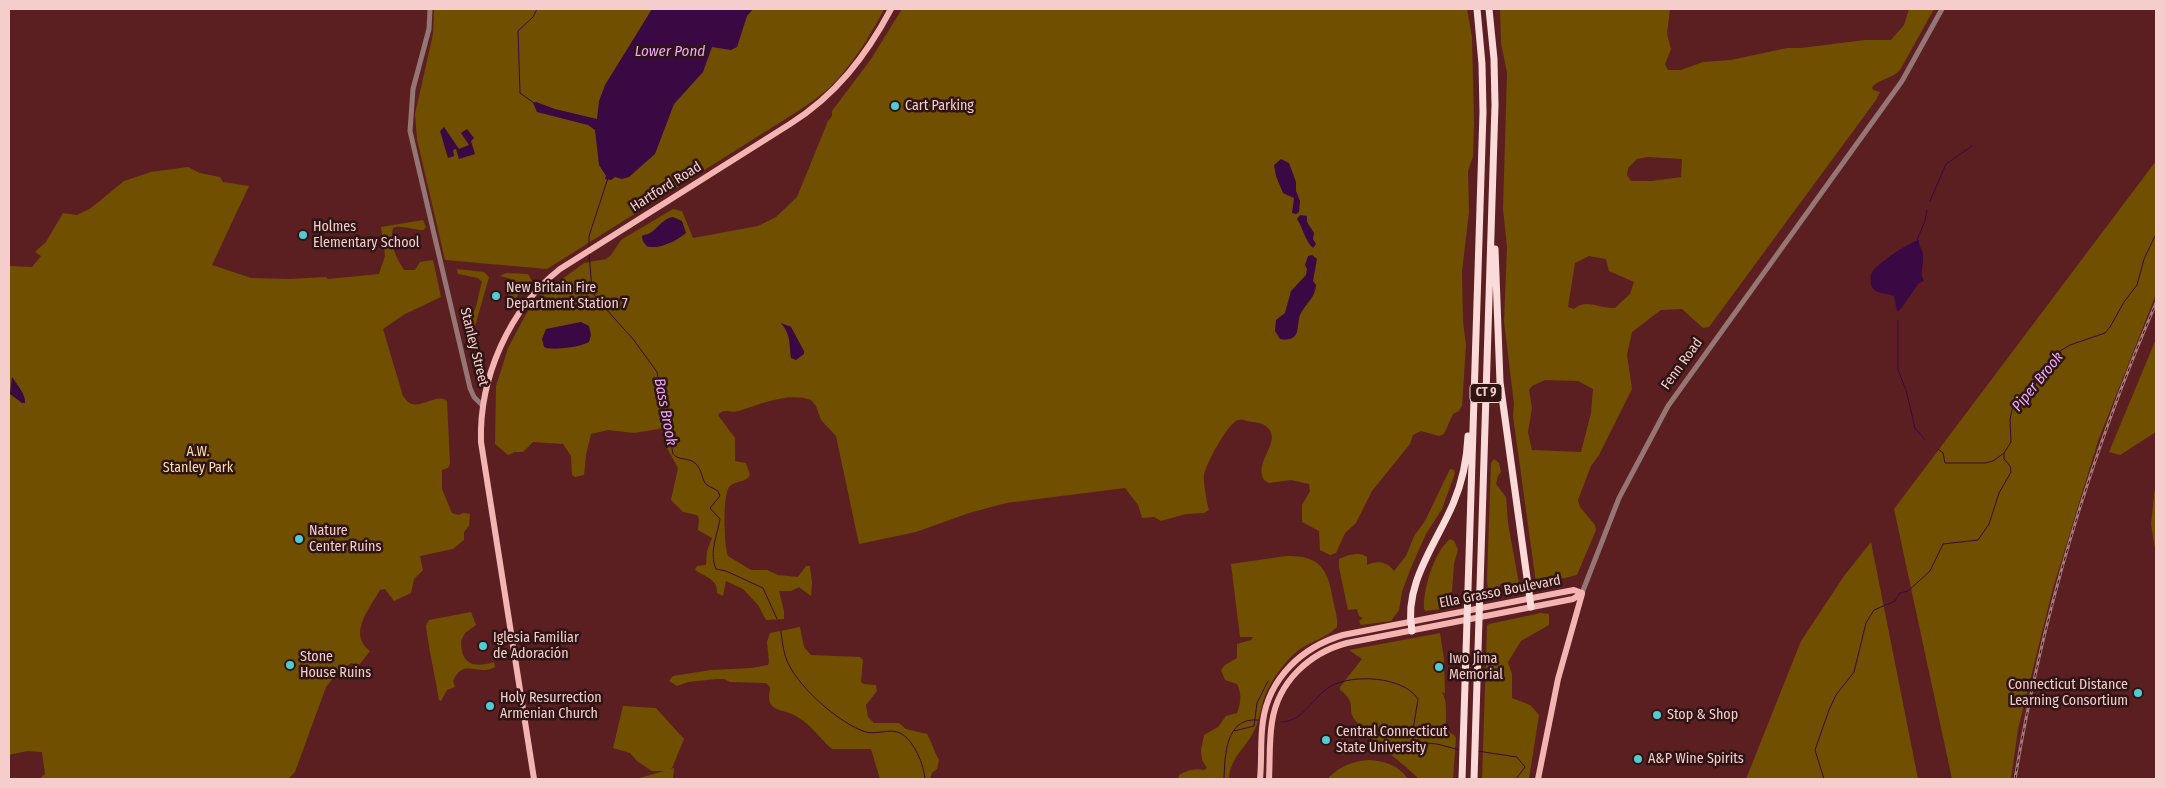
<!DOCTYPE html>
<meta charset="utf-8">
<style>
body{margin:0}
#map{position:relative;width:2165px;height:788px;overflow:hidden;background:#5b1f22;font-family:"Fira Sans Condensed",sans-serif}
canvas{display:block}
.frame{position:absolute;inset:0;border:10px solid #f4cdcc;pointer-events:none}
</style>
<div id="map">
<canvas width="2165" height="788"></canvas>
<div class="frame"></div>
</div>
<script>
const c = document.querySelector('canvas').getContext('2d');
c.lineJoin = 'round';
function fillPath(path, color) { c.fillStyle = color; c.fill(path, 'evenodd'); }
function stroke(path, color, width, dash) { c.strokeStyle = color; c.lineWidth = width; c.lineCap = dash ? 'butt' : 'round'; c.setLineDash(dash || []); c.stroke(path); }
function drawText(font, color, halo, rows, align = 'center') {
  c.font = font + ' "Fira Sans Condensed",sans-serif'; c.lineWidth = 5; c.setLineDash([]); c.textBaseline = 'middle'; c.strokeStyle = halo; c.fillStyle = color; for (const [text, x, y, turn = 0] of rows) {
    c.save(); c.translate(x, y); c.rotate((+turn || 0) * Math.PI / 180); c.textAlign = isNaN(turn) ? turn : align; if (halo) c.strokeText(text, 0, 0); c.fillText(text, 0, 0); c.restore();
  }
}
const green = new Path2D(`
 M434,9H884C871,35 851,67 829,88C819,97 807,105 795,113L547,269L445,260L417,139L415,114L433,34Z
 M902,9H1467L1472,37L1474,123L1473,156L1468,171L1469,212L1462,271L1463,322L1466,345L1462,406L1459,411L1453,414L1444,434L1439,436L1421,431L1413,435L1410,444L1372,491L1356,523L1345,533L1336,553L1330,555L1320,550L1319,531L1302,522V505L1310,491L1309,484L1291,480L1269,483L1264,480C1253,461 1283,442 1267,427C1263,423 1259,423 1253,422C1248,422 1243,418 1238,420C1227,424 1206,464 1204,475C1203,481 1207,504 1209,510L1204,513L1186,514L1161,521L1154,517L1142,518L1138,505L1125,488L1006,503L969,513L916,532L859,544L836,436L821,420L816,406L811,400C788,392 761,404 739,411C731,414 724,407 718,415L735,438V461L746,463L750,475C746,483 736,480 730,486C722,493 724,545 728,556L751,570H767L778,575L798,577L806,566H810L812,583L811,596L799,587L791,591H779L784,611V619L766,620L758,605L743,589L726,581L723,596L717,593C718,579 705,577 695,570L697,566L706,565L707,551L712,538L698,530L699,519L697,515L683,512L671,500L678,468L667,448L664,428L634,433L608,430L591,434L586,455L584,475L575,477L572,475L571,456L563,444L533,442L523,452H515L508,455L495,444L496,386L508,348L526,314L542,294L584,263L606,259L611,255L621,240L673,209L682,211L693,238L758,226L776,217L797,197L828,121L832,116V111L871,59ZM659,225L675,241L655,247H647L642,237L643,235L653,233ZM781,324L791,327L796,337L791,353C792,343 790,331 781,324Z
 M1500,9H1670L1667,34L1671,49L1665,64L1668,70H1681L1703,62L1731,60L1787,48H1801L1865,40H1891L1904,25L1909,9H1934L1900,70C1893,78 1880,79 1872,87L1873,90L1880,92L1876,100L1709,327L1703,328L1682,309L1661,310L1632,332L1627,355L1632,389L1599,455L1591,466L1578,500L1580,507L1595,525L1596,530L1577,575L1539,584L1536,583L1513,416L1514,404L1504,322L1507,247L1503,209L1507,73L1501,43ZM1648,157L1682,159L1681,177L1652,181H1631L1627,175L1628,168L1637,159ZM1589,256L1606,259L1609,271L1634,282L1630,294L1615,308C1599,309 1587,298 1574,309L1568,307L1575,263ZM1545,380L1578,381L1593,389L1591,413L1581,452L1532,450L1528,432L1532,408L1529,390L1532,386Z
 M2156,161V294L2098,441L2053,588L2018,729L2011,779H1952L1894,509Z
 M188,167L200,173L220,177L223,182L249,186L212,265L251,278L289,279L326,277L328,279L379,274L385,256L381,227L423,220L426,227L424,230C415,231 401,224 393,228C389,243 396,258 404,270H415L420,262L433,260L441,297L405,314L383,329L403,396C405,398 406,400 408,402C420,411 436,392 447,401L450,464L448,468L442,470V489L452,513L458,515L464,513L470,514L469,526L464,532V540L453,549L420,556L423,570L414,579L411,593L394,601L385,589L380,590C370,608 347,634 370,651L359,665L351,663L334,677L326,687L295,772L288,779H39L45,774L42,752L27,751L9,755V266L32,267L41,256L35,252L46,242L63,213L77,215L91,208L124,181L151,172Z
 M457,269L484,272L489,277L472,337L469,335L466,324C478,312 477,297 482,282L478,278L458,274Z
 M506,273L528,274L532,281L522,289L510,307L508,305L511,279L500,276Z
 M2156,339V432L2120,455L2109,452Z
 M1494,459L1499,463L1501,472L1498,476L1496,484L1506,497L1508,523L1519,584L1515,588L1511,582L1500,584L1498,593L1491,595L1488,593L1487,579L1491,463Z
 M1450,469L1454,470L1455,473L1442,509L1426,534L1410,570L1402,592L1399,610L1391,621L1361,625L1359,621L1363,618L1359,616L1357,609L1348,610L1339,567V559C1348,555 1359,551 1367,557V565C1377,560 1388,562 1394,571L1406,556L1414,536L1425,521Z
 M2156,478V554L2151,524Z
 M1450,539L1454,541L1458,549L1454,564L1451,605L1448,608L1426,611L1424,609C1423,589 1434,552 1450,539Z
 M1871,542L1918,779H1746L1801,641L1844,576Z
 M1286,556C1320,555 1328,569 1333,600C1335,609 1338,619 1337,627C1327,638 1307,642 1294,654C1283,664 1271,681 1265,695C1261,706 1260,718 1255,729C1247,747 1230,757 1229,779H1178L1179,775C1188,770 1194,768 1204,770L1207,768L1202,760L1201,750L1204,735L1218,727L1226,716L1237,713C1241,703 1242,694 1237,684L1225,680L1221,670L1225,665L1237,658V644L1251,640L1253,637H1240L1231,564Z
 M471,612L476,625L465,633L461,641C461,665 474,668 494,662L495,667C477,677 464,657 453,681L455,687L447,690L441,701L439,700C435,675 429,651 426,626L429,620Z
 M1541,613L1549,614V625L1521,641L1508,662L1512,674V698L1530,705L1539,715L1529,779H1482L1487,626L1489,624Z
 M800,627L804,647L811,655L860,657L863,660L861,682L864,684L876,685L877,691L866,705L868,717L874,723H899L906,729L927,734C932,743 934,751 939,760L937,769L932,773L930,779H880L871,749H832C818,737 810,723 794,715C787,711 774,711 770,703C768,698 770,691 770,687L766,683L730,682L724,679H717L688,682L677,686L669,681L673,676L711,670L751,668L768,665L769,662L767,642L770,633Z
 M1440,633L1444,659L1445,693L1442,692C1449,703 1444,719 1447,731L1454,735L1456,738L1453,779H1419C1399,759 1372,743 1355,720C1346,709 1358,703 1340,690V687L1362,659L1349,650Z
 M623,706L656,708L684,739L672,768L669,769L674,768L673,779H636L664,771H652L637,761L630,753L613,748Z
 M1369,760C1385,761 1398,765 1408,779H1329V777C1341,766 1353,761 1369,760Z`);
const water = new Path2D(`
 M652,9H753L747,16L737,47L731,50L712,47L703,72L674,104L655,154L629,177L622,179L615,177L611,180L605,179L606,176L599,165L595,130L588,125L537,112L533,103L536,102L555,109L597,119L599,101L605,85Z
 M444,127L459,149L469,145L461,133L467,129L474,138L471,141L475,154L459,159L456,149L453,150L454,156L448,158L440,131Z
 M1281,159L1289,163L1296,182V191L1300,201L1299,212L1296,214L1292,213L1294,198L1283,193L1276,176L1274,165Z
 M1300,215L1307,216V222L1314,233L1313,239L1316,244L1313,248C1305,241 1303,228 1297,219Z
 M673,217L682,221L686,233C676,242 643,258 642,236C656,234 660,219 673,217Z
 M1919,240C1918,246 1923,249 1923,256C1924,264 1919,274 1924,281L1919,283L1900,310L1897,311L1894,296C1881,291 1868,296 1871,274C1877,263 1908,243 1919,240Z
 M1312,255L1317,259L1313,281L1316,285C1315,298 1307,302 1301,313C1295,322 1304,343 1280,339L1275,331L1276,320L1285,313L1291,291L1306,275L1307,269L1305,265L1308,256Z
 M581,322L589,326L591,335L589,342C581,347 551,351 544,347L542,339L546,329Z
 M781,323L791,327L804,351V354L796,360L791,358C789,343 791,335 781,323Z
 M12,377C17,384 26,395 25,403H22L10,394Z`);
const stream = new Path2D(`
 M534,103L520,93L518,31L533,17L537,9
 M1930,201L1946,164L1972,146
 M1917,240L1925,221L1927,210
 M589,246V236L608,178
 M589,253L592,290L596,298L633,339L657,372L673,454C679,461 688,457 695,463C703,470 701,480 707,485C710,487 715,489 718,491L720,496L710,508L720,519C717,536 709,552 716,569L726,571L763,588L777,619
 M1898,320V370L1906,390L1915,428L1925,440
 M1938,449L1943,453L1945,463H1985L1993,461L2004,453
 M781,631C782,642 784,656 789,665C801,689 840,724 866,732C877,735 890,728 900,733C914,740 924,765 925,779
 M1281,722C1304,722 1313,696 1331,686C1353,674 1403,676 1418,699L1412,736L1414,742L1437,744L1460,750
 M1234,731L1254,726L1257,703L1268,681
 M1477,751L1517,757L1525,767L1516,779
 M1224,779C1225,756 1225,717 1258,720
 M1824,779L1815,750L1829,710L1836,695L1854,672L1866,623L1874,610L1895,601L1900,593L1908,591L1930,571L1943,544L1978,540L1989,524L1999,493L2011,472L2010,466L2004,459V453L2011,442L2010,419L2012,410L2022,396L2041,377L2051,361L2060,351L2070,345L2105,333L2110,327L2124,302L2137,285L2144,259L2156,234`);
const minor = new Path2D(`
 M430,9L429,29L413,89L410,131L470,388L474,397L483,406
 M1582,593L1619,498L1668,406L1902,81L1942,9`);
const major = new Path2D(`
 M534,779L481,442C479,378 509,309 560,269L790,124C836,95 866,56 891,9
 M1260,779C1262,760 1260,740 1263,721C1269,678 1302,647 1343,635L1558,593L1574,590L1582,593
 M1269,779C1270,760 1269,741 1272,722C1278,682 1309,653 1347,643L1573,599L1582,593
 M1538,779L1558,679L1582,594`);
const highway = new Path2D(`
 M1495,249L1500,382L1531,607
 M1412,631C1403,585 1436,544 1453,504C1462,483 1467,460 1468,436
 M1462,779L1483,112L1482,64L1477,9
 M1474,779L1495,105L1494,59L1489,9`);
const rail = new Path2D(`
 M2015,779C2042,616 2091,454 2156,303`);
const markers = [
 [895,106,5,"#51ccd3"],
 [303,235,5,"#51ccd3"],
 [496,296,5,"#51ccd3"],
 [299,539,5,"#51ccd3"],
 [483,646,5,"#51ccd3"],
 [290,665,5,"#51ccd3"],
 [1439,667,5,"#51ccd3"],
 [2138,693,5,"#51ccd3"],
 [490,706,5,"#51ccd3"],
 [1657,715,5,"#51ccd3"],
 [1326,740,5,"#51ccd3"],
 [1638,759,5,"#51ccd3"]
];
const shields = [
 [1486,393,32]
];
const shieldNames = [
 ["CT 9",1486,393]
];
const poiNames = [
 ["Cart Parking",905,106],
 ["Holmes",313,227],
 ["Elementary School",313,243],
 ["New Britain Fire",506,288],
 ["Department Station 7",506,304],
 ["Nature",309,531],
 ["Center Ruins",309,547],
 ["Iglesia Familiar",493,638],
 ["de Adoración",493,654],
 ["Stone",300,657],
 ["House Ruins",300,673],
 ["Iwo Jima",1449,659],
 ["Memorial",1449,675],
 ["Connecticut Distance",2128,685,"right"],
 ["Learning Consortium",2128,701,"right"],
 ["Holy Resurrection",500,698],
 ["Armenian Church",500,714],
 ["Stop & Shop",1667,715],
 ["Central Connecticut",1336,732],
 ["State University",1336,748],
 ["A&P Wine Spirits",1648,759]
];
const streetNames = [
 ["Hartford Road",666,187,-32],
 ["Stanley Street",474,347,76],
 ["Fenn Road",1682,364,-54],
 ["Ella Grasso Boulevard",1500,592,-11]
];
const parkNames = [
 ["A.W.",198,452],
 ["Stanley Park",198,468]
];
const waterNames = [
 ["Lower Pond",670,52],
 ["Piper Brook",2038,382,-51],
 ["Bass Brook",665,412,79]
];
fillPath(green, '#704f00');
fillPath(water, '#3a0843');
stroke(stream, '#3a0843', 1);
stroke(minor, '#957675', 5);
stroke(major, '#f4b4b2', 6);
stroke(highway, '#fbdbda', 7);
stroke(rail, '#a97879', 3);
stroke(rail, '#2f1414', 1, [4]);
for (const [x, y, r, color] of markers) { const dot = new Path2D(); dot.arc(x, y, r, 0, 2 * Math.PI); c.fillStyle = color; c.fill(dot); stroke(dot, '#2f1414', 2); }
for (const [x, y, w] of shields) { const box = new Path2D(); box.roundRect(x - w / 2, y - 9.5, w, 19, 4); c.fillStyle = '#2f1414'; c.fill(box); stroke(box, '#f4cdcc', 1); }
drawText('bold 12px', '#f4cdcc', null, shieldNames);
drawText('14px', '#f4cdcc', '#2f1414', poiNames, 'left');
drawText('14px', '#f4cdcc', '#2f1414', streetNames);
drawText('14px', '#f9deb0', '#2f1414', parkNames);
drawText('italic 15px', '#eca8fa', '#2f1414', waterNames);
</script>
